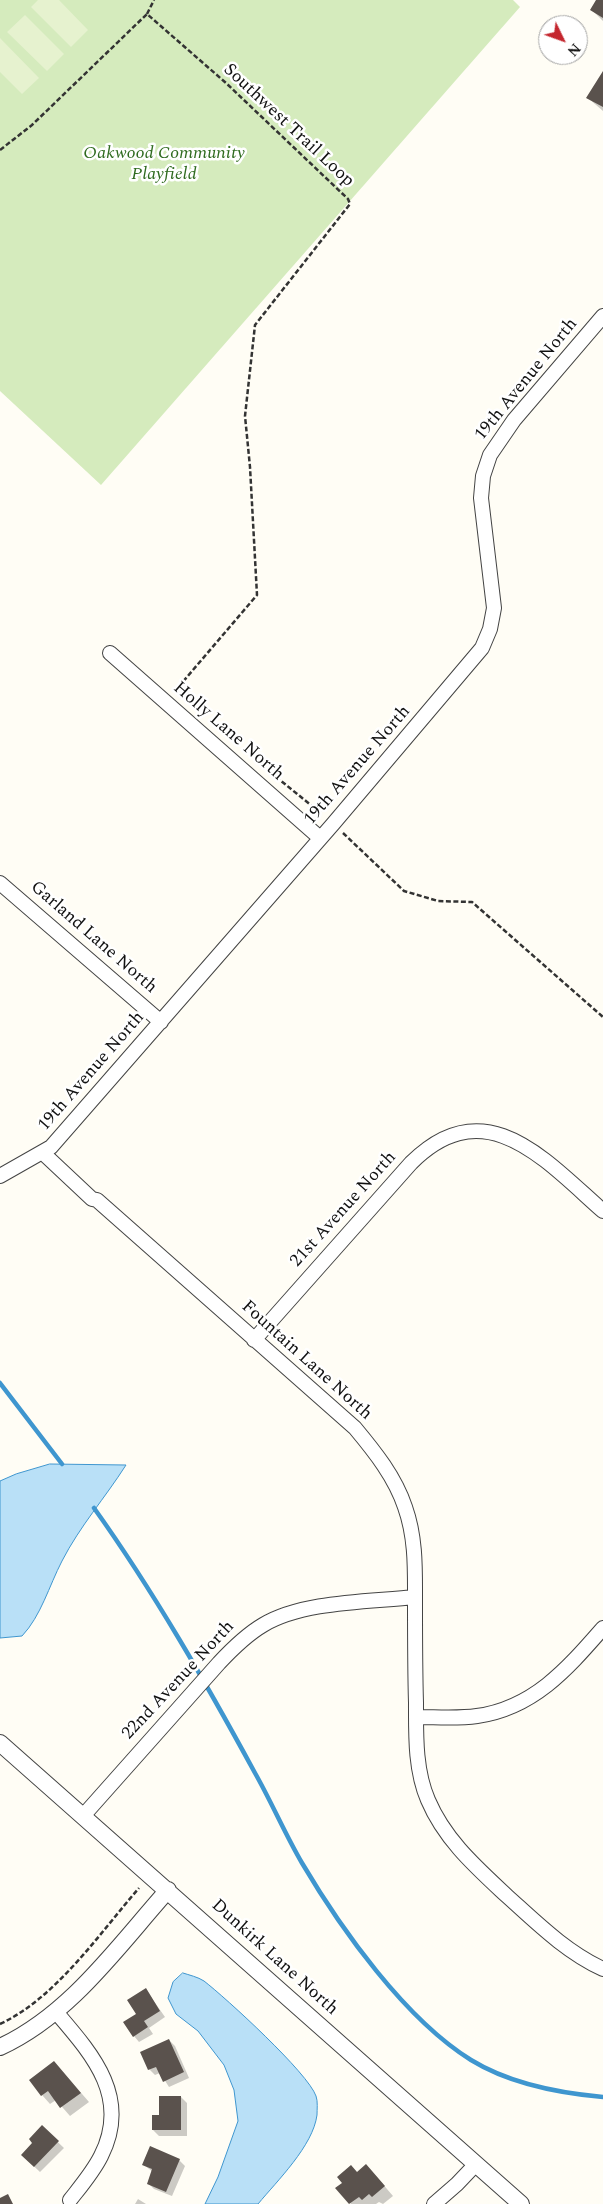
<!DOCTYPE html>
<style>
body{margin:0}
#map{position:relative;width:603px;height:2204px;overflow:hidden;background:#fffdf5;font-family:Spectral,serif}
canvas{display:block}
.north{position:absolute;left:538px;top:15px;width:50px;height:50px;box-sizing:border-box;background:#fff;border:1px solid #a0a0a0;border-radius:50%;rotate:132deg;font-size:14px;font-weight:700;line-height:20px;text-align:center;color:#111}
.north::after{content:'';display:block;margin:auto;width:18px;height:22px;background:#c4262e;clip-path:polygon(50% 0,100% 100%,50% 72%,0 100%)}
</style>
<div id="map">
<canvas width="603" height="2204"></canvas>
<div class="north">N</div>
</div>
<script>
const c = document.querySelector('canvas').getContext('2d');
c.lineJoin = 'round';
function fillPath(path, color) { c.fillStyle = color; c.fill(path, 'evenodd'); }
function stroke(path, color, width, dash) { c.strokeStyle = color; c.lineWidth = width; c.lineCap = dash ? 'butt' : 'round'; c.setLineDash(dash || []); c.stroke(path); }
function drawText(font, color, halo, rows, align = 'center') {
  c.font = font + ' Spectral,serif'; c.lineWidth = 5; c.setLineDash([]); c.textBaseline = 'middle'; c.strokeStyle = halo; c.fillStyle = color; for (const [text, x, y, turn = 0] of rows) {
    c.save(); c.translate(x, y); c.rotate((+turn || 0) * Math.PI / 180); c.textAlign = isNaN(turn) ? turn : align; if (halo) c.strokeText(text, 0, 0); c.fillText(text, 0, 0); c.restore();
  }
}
const green = new Path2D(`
 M0,0H513L520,7L101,485L0,391Z`);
const pitch = new Path2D(`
 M38,0H59L88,30L71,47L31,7Z
 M25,15L64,54L47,71L7,32Z
 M0,38L39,78L22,94L0,72Z`);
const water = new Path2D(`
 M50,1464L126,1465C105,1498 80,1526 62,1561C49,1586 41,1616 22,1636L0,1638V1481L16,1474Z
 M183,1973C189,1975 198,1977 204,1981C226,1998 308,2073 316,2096C318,2101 317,2110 317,2115C313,2146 277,2181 258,2204H205L218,2177L238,2121L234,2090L224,2065L198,2031L176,2014L168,1998L173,1982Z`);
const shadow = new Path2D(`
 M597,0H603V21L591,9Z
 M603,73V111L588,98Z
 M146,1990L165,2017L149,2028L153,2034L139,2042L134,2036Z
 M169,2040L175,2046L189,2078L169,2087L160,2073L155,2075L149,2069Z
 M63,2072L89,2102L70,2116L56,2100L50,2104L42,2095Z
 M181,2097L187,2103V2136H159L153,2130L161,2116Z
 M42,2127L64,2148L40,2172L22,2155L34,2143Z
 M179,2160L185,2166L172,2196L154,2189L148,2183L153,2172L144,2165Z
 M358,2174L375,2175L393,2196L383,2204L379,2202L376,2204H351L337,2188Z
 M138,2199L146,2204H135Z`);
const stream = new Path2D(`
 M0,1383L62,1464
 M94,1508C154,1592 206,1683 255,1773C272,1803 285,1834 302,1863C341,1929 405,2019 471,2060C510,2084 558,2093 603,2097`);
const building = new Path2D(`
 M596,0H603V18L590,10Z
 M603,71V107L586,98Z
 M146,1988L160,2011L144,2021L148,2027L133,2037L123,2022L136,2014L127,2000Z
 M169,2039L184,2072L163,2082L156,2067L148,2070L140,2052Z
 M54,2061L81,2093L60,2108L48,2091L41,2096L29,2080Z
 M159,2096H181V2130H152V2115H159Z
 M42,2125L59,2141L34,2167L21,2155L32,2143L29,2139Z
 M150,2146L180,2159L166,2192L147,2184L152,2169L142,2165Z
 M366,2164L385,2186L372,2197L369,2194L362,2200L359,2197L349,2204L335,2188L342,2183L337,2177L351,2165L357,2172Z
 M8,2194L13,2204H0V2198Z`);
const path = new Path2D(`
 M147,14L154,0
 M0,150L32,125L147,14L226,83L348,199L350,204L255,325L245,416L250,467L257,595L175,691
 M270,772L322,814
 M343,833L404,891L438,901L472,902L603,1017
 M0,2024C56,1998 99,1934 139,1888`);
const minor = new Path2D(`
 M110,653L320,838
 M0,883L161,1022
 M43,1153L92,1199L97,1200L355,1428C375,1452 395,1477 405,1507C416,1538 415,1569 415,1601C415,1635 415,1669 416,1703C416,1735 415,1770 428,1800C445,1840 476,1867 507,1896C537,1923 566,1952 603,1969
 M0,1176L51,1147L333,824L482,648L490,629L494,608L481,498L483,476L490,455L514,420L603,316
 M254,1340L411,1163C485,1089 545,1160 603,1211
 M416,1717C436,1717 457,1719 477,1716C534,1708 568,1668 603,1628
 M83,1816L219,1663C233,1648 246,1635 263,1625C303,1601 369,1602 415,1597
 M56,2012C92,2054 131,2097 101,2156C93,2172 81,2186 70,2200
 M434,2204L457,2184L476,2164`);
const tertiary = new Path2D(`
 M0,1743L521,2204
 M0,2047C70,2015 118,1946 168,1890`);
const streetNames = [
 ["Southwest Trail Loop",288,126,43],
 ["19th Avenue North",527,380,-51],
 ["Holly Lane North",228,732,41],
 ["19th Avenue North",358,766,-49],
 ["Garland Lane North",93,938,41],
 ["19th Avenue North",92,1072,-49],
 ["21st Avenue North",344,1210,-48],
 ["Fountain Lane North",306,1361,42],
 ["22nd Avenue North",179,1681,-47],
 ["Dunkirk Lane North",274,1958,42]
];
const parkNames = [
 ["Oakwood Community",164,154],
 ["Playfield",164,175]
];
fillPath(green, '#d5ebbd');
fillPath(pitch, '#e6f2cf');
fillPath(water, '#b9e0f7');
stroke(water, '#3f96cf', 1);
fillPath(shadow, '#0003');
stroke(stream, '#3f96cf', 4.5);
fillPath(building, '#5a524d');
stroke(minor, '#444', 16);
stroke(tertiary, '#444', 18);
stroke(path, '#333', 2.5, [5, 2.5]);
stroke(minor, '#fff', 14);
stroke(tertiary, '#fff', 16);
drawText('18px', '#111', '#fff', streetNames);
drawText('italic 18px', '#2f6b1f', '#fff', parkNames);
</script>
